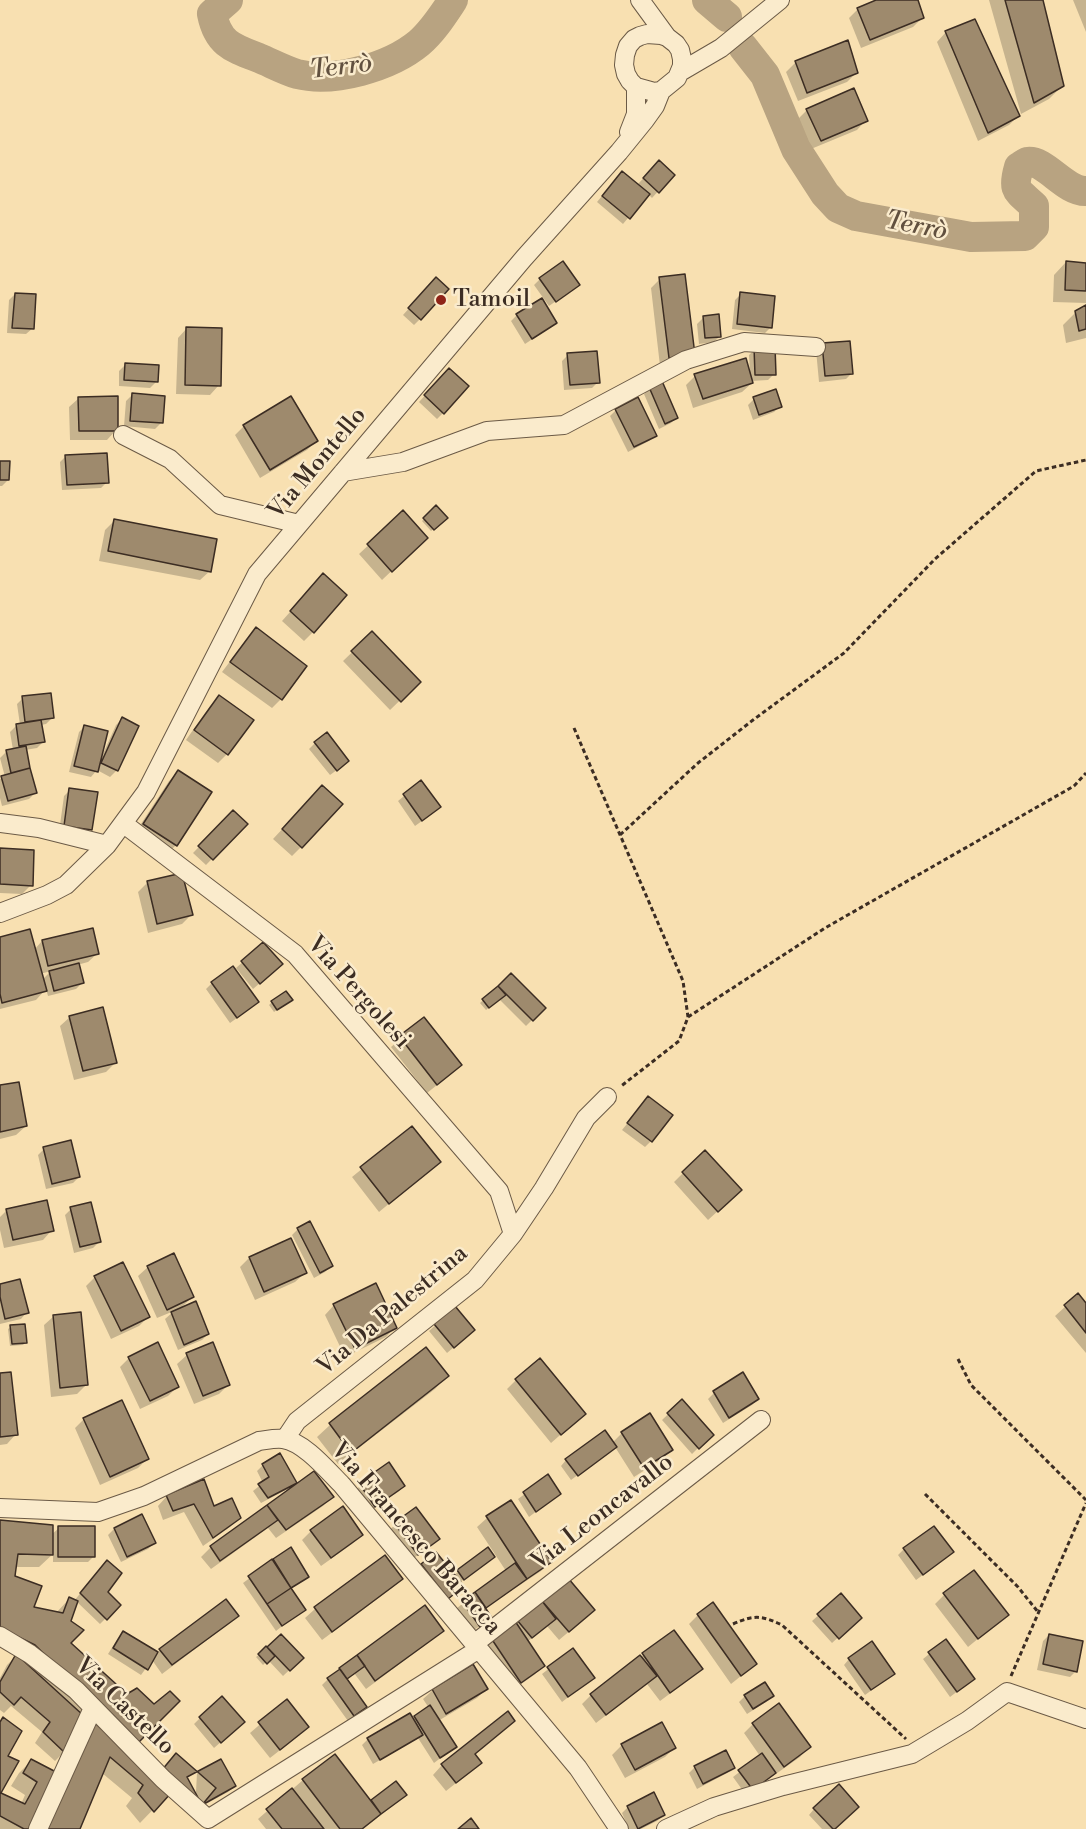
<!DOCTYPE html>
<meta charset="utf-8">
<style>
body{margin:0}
canvas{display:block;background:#f8e0b1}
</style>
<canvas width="1086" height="1829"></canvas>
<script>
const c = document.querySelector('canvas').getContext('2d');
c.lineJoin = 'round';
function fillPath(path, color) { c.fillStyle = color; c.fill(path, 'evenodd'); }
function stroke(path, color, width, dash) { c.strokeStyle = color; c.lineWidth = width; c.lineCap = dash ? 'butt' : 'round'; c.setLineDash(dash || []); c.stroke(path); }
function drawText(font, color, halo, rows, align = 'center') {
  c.font = font + ' "Libre Bodoni",serif'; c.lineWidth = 5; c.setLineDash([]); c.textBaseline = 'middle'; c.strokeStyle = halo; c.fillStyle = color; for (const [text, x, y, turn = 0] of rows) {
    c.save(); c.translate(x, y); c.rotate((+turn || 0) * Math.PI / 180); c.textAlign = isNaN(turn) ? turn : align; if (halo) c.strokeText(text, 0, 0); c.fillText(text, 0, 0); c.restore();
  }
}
const shadow = new Path2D(`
 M880,0H916L922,18L913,27L861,48L849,18L858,9Z
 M989,0H1041L1062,86L1049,99L1021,114Z
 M1073,0H1086V32Z
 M946,32L1018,116L1009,125L978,141L937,42Z
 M847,42L857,72L847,82L798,101L786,72L795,63Z
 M853,90L866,120L857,130L811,149L797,120L806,111Z
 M659,162L673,175L652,198L648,194L623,224L597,202L616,179L637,185Z
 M1066,262L1086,265V303L1053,302L1054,275Z
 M540,279L572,290L549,306L534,285Z
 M660,279L693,354L660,366L651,288Z
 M430,285L420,319L414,325L403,315Z
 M15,294L33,328L26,334L7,333L9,300Z
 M741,294L771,327L765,333L732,329L735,300Z
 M1086,305V338L1066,343L1063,325L1076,312Z
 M517,315L555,322L549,328L525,344L511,321Z
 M703,318L720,336L714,342L699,344L697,324Z
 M187,328L219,385L210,395L176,394L178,338Z
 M822,344L852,373L846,379L819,382L816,350Z
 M755,349L774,374L768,380L751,381L752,383L742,392L693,408L686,385L695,376L750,373L749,355Z
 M568,355L598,382L592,388L564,390L562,361Z
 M125,365L156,382L150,388L119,386V371Z
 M443,376V413L437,419L419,402Z
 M650,388L677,417L671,423L659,429L644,394Z
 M132,395L161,423L155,429L124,426L126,401Z
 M79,398L116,430L107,440H70L69,407Z
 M754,399L780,406L774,412L753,420L748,405Z
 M616,410L655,435L649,441L628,452L610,416Z
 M244,426L316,441L307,450L260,478L235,435Z
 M66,456L107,482L101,488L62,490L60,462Z
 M0,463L8,480L2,486H0Z
 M436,507L446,518L431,531L422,521Z
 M403,513L417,547L382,580L359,554Z
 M114,521L210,571L200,580L99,561L105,530Z
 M314,585L313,632L304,641L282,621Z
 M256,629L305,666L281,699L272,708L222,672L247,639Z
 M372,633L419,682L390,710L343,661Z
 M220,697L227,754L218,763L186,740L210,706Z
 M23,698L52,718L46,724L41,725L43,742L37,748L25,750L35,793L29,799L2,806L0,798V779L5,777L0,758L6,752L13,750L10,732L16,726L20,725L17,704Z
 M122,719L137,726L116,771L110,777L97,770L91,777L69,772L79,732L85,726L102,756L116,725Z
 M315,743L341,767L330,775L309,749Z
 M178,772L176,845L167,854L135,833L169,781Z
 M421,782L433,813L415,826L398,801Z
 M70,790L91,829L85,835L59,832L64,796Z
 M313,796L301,847L292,856L273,839Z
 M233,812L246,824L206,865L193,853Z
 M0,849L31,885L22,894L0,893Z
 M147,883L191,915L182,924L148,933L138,892Z
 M0,939L34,950L42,941L98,953L88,962L77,965L82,983L76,989L48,996L46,989L36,1000L0,1009ZM51,971L42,980L40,974Z
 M263,944L275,970L253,989L236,968Z
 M511,975L544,1008L526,1026L499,999L486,1010L480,1003Z
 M212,983L251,1008L230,1023L206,989Z
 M272,1002H288L274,1012L269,1005Z
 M70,1017L116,1062L106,1072L74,1080L60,1026Z
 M424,1019L451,1074L427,1093L391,1047Z
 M0,1087L26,1126L16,1135L0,1139Z
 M648,1098L651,1141L645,1147L622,1130Z
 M412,1128L439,1162L379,1212L352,1177Z
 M44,1149L79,1177L73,1183L46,1189L38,1155Z
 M683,1173L731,1199L708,1220L674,1182Z
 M71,1209L99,1242L93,1248L74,1253L65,1215Z
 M7,1210L52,1230L43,1240L4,1248L0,1230V1217Z
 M298,1229L331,1266L325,1272L314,1278L292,1235Z
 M249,1258L305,1273L295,1282L255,1300L240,1267Z
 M148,1267L192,1297L180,1309L208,1334L202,1340L178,1350L165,1319L174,1311L157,1318L138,1276Z
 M95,1277L148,1317L139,1326L111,1339L86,1286Z
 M0,1286L27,1312L21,1319L0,1324Z
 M1078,1295L1086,1305V1353L1055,1316Z
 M334,1305L395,1327L386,1337L345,1357L325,1315Z
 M455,1308L467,1336L447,1353L429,1331Z
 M54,1316L86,1385L77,1394L51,1397L44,1325Z
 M11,1327L26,1342L23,1345L10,1346L8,1329Z
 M426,1349L447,1376L435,1389L338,1464L317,1437L330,1425Z
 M187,1355L229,1384L219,1394L194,1404L177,1364Z
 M129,1358L178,1386L168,1396L140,1409L120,1367Z
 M0,1374L16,1434L7,1444L0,1445Z
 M743,1374L758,1399L752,1405L723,1423L708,1399L714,1393Z
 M516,1380L574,1423L551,1443L507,1389Z
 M682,1401L706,1440L692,1454L662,1420Z
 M84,1419L147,1459L138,1468L100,1485L75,1428Z
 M622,1433L671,1450L662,1459L634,1477L615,1447L571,1480L561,1466L566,1460L612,1443Z
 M280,1456L296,1485L332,1497L323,1506L276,1538L268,1528L211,1569L201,1557L211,1547L287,1492L286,1490L261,1503L253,1491L263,1483L257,1471L263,1465Z
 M389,1464L404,1486L398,1492L368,1512L354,1491Z
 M548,1477L559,1494L529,1517L518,1499Z
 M167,1496L213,1508L240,1517L230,1527L203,1546L184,1512L163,1520L158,1506Z
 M510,1502L550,1562L541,1571L484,1609L490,1618L473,1631L457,1608L506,1571L477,1527L487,1518Z
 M416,1509L432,1545L411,1560L389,1530Z
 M141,1516L154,1543L148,1549L121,1562L108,1535L114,1529Z
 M0,1522L51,1535L59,1528L94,1556L88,1562H53V1554L39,1567H15L13,1577L32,1608L56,1613L69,1599L74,1601L101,1568L106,1592L119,1605L100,1624L76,1601L69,1621V1643L126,1753L169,1793L140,1823L126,1806L132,1798L102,1773L79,1829L64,1752L55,1761L35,1743L42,1732L11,1706L4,1713L0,1710V1678L7,1665L16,1656L36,1675L38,1673L23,1657Z
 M311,1531L361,1535L352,1544L321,1566L302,1540Z
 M488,1549L487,1562L459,1583L442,1604L416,1571L436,1554L453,1576Z
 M904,1549L946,1558L916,1580L898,1555Z
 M385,1557L401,1579L392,1588L322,1640L305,1618L315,1609Z
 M274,1560L307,1576L291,1589L304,1609L276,1631L243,1583Z
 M944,1595L1007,1615L968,1647L935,1604Z
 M840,1596L854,1623L832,1643L812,1621Z
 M543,1602L584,1619L559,1640L547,1626L527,1642L544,1666L534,1675L511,1691L483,1648Z
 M698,1615L756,1664L731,1684L689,1624Z
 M237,1616L227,1625L162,1674L152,1660L141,1675L108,1654L118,1638L124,1633L158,1653L160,1650Z
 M442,1631L432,1640L366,1689L354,1673L345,1679L365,1707L348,1721L322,1685L328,1679Z
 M674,1632L701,1669L691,1678L660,1701L647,1684L596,1723L582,1704L591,1695Z
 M1049,1635L1076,1671L1070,1677L1037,1670L1043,1641Z
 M281,1636L302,1658L283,1676L268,1660L263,1665L256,1657Z
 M945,1641L967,1684L950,1697L923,1659Z
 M573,1650L593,1678L562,1702L542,1674Z
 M849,1659L887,1679L865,1695L844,1665Z
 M486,1689L477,1698L438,1721L455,1747L434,1763L418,1738L373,1764L362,1745L368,1739L412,1720L429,1708L423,1699L433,1690Z
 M745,1696H772L766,1702L747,1714L739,1702Z
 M287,1701L298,1736L270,1758L250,1733Z
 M200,1718L237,1728L214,1748L194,1724Z
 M513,1721L473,1755L470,1772L446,1791L433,1775L442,1765Z
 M753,1724L809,1747L800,1757L746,1795L733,1777L760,1756L744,1733Z
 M622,1745L674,1748L665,1757L625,1778L612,1755Z
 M334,1756L370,1803L396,1783L399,1801L363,1829H266L258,1819L303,1780Z
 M31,1761L57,1773L33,1829H0V1794L21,1804L25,1795L11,1786L19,1773Z
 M695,1767H733L727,1773L697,1789L689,1773Z
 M197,1773L234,1786L228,1792L195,1810Z
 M653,1794L663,1815L657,1821L641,1829H629L622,1813L628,1807Z
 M814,1809L834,1829H822L809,1815Z`);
const river = new Path2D(`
 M228,0L212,14C218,44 233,48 259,58C271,63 284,70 297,74C334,83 390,67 419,43C433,31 443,15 453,0
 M707,0L727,17
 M743,47L765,75L796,149L825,194L838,208L856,216L971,237L1025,236L1034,227V206C1017,190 1012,191 1019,167C1021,166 1026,162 1027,162C1045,159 1065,192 1086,191`);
const building = new Path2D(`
 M876,0H918L924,18L870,40L857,8Z
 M1005,0H1043L1064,86L1034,103Z
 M975,19L1020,116L988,133L945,31Z
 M848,40L858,73L807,93L795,61Z
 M854,88L868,121L821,141L806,109Z
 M659,160L675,175L659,193L643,178Z
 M622,171L650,194L630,219L602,196Z
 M563,261L580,285L556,302L539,278Z
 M1066,261L1086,263V291L1065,290Z
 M685,274L695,355L669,358L659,277Z
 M436,277L449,289L421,320L408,308Z
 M740,292L775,296L772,328L737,324Z
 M15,293L36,294L34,329L12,328Z
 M542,298L557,323L532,339L516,314Z
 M1086,305V329L1079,331L1075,311Z
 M719,314L721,337L705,338L703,316Z
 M186,327L222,328L221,386L185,385Z
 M850,341L853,374L825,376L822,343Z
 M775,346L776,375H755L754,347Z
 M597,351L600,383L570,385L567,353Z
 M746,358L753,383L703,399L694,374Z
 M125,363L159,365L158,382L124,380Z
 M449,368L469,386L444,414L424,395Z
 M662,381L678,418L665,424L649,387Z
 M776,389L782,407L759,415L753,397Z
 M132,393L165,396L163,423L130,421Z
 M118,396V431H79L78,397Z
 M291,396L318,441L270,470L243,425Z
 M638,397L657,436L634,447L615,409Z
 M107,453L109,483L67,485L65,455Z
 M0,461H10L9,480H0Z
 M436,505L448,518L434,530L423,518Z
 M403,510L428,538L392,572L367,544Z
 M114,519L217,539L211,572L108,551Z
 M323,573L347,595L314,633L290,611Z
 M256,627L307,666L282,700L230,662Z
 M372,631L421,682L401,702L351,651Z
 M51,693L54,718L25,722L22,696Z
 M219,695L254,720L228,755L194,730Z
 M122,717L139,726L118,771L101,763Z
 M41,720L45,742L19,746L16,724Z
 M84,725L108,731L98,772L74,766Z
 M327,732L349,761L337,771L314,742Z
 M26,746L30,768L11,773L6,750Z
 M30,768L37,793L8,801L1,776Z
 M178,770L212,792L177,846L143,824Z
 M421,780L441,807L422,821L403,794Z
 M322,785L343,804L302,848L282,829Z
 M69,788L98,792L92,830L64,826Z
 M233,810L248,824L213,860L198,846Z
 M0,848L34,850L33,886L0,884Z
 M182,873L193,915L157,924L147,881Z
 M93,928L99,954L48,966L42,940Z
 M30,929L47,991L2,1003L0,994V937Z
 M263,942L283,964L260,984L241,961Z
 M79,963L84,983L54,991L49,971Z
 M233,966L259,1002L237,1018L211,982Z
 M511,973L546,1008L533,1021L498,986Z
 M498,986L506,995L489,1008L482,999Z
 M286,991L293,1000L277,1010L271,1001Z
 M103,1007L117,1063L83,1071L69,1016Z
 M424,1017L462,1065L437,1085L399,1036Z
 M19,1082L27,1126L0,1132V1085Z
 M648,1096L673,1115L652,1142L627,1123Z
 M412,1126L441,1162L389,1204L360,1167Z
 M71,1140L80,1177L52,1184L43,1147Z
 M705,1150L742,1190L718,1212L682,1172Z
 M47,1200L54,1231L13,1240L6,1209Z
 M91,1202L101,1242L80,1247L70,1207Z
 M310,1221L333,1266L320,1273L297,1228Z
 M291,1238L307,1273L264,1292L249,1257Z
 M174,1253L194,1297L167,1310L147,1266Z
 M123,1262L150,1317L121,1331L94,1276Z
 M20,1279L29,1313L5,1319L0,1297V1284Z
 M376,1283L397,1328L355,1349L333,1304Z
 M1078,1293L1086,1303V1333L1064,1305Z
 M196,1301L209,1334L184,1345L171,1312Z
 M455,1306L475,1330L454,1348L434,1324Z
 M81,1312L88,1385L60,1388L53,1315Z
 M25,1324L27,1343L12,1344L10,1325Z
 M158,1342L179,1387L150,1401L128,1357Z
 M213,1342L230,1385L203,1396L186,1353Z
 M426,1347L449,1376L351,1453L329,1423Z
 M540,1358L586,1414L561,1435L515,1379Z
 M11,1372L18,1435L0,1437V1373Z
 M743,1372L759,1399L729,1418L713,1391Z
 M682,1399L714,1435L699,1449L667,1413Z
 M122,1400L149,1459L110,1477L83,1418Z
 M650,1413L673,1450L644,1468L621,1432Z
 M605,1430L617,1447L578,1476L565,1459Z
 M280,1453L297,1483L268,1498L258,1484L269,1477L262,1464Z
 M389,1462L405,1486L375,1507L359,1483Z
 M314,1471L334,1497L286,1530L267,1505Z
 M548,1474L561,1494L536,1512L523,1492Z
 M204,1479L214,1506L232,1498L241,1518L213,1538L194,1504L173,1511L166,1495Z
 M511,1500L552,1562L527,1579L486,1516Z
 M267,1505L278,1520L220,1561L210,1546Z
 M343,1506L363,1535L331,1558L310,1530Z
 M416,1507L440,1539L418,1555L394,1523Z
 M142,1514L156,1543L127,1557L114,1528Z
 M0,1520L53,1525V1555L18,1554L15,1576L42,1586L34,1607L63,1613L69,1597L78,1601L71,1621L84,1630L71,1643L127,1694L137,1688L154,1704L170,1691L180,1701L137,1744L35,1645L0,1628Z
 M58,1526H95V1557H58Z
 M934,1526L954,1552L923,1575L903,1548Z
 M291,1547L309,1577L291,1588L273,1559Z
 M488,1547L495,1557L464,1580L457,1570Z
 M436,1552L464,1586L448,1599L421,1564Z
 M385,1555L403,1579L332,1632L314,1607Z
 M272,1559L291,1588L267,1604L248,1576Z
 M107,1560L122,1573L108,1592L121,1605L107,1620L80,1593Z
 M515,1563L527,1579L486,1608L475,1592Z
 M974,1570L1009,1615L978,1639L943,1593Z
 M568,1578L595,1610L569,1632L542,1601Z
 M291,1588L306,1610L282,1626L267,1604Z
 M475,1592L492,1618L480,1627L462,1601Z
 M841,1593L862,1618L839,1639L817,1614Z
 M226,1599L239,1616L172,1665L159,1649Z
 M542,1601L556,1619L532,1638L517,1620Z
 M713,1602L757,1664L741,1676L697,1614Z
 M425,1605L444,1631L375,1681L357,1655Z
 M515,1621L545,1666L521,1683L491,1638Z
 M674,1630L703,1669L670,1693L642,1653Z
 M123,1631L158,1652L148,1670L113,1648Z
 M281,1634L304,1658L290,1671L267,1647Z
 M1049,1634L1083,1641L1077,1672L1043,1664Z
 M946,1639L975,1679L957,1692L928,1652Z
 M872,1641L895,1674L871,1690L848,1658Z
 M266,1646L275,1656L267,1664L258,1654Z
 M573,1648L595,1678L568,1697L547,1667Z
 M16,1654L84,1716L65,1753L43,1732L50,1722L21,1697L14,1705L0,1692V1682Z
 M357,1655L365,1666L347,1679L339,1668Z
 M640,1655L657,1676L606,1715L590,1694Z
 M473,1664L488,1689L446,1714L432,1689Z
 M340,1669L367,1707L354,1716L327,1678Z
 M765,1682L774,1696L753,1709L744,1695Z
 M222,1696L245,1722L221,1743L199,1717Z
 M287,1699L309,1727L280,1750L258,1722Z
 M779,1703L811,1747L784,1767L752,1723Z
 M430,1705L457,1747L440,1758L414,1716Z
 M508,1711L515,1721L475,1754L482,1763L456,1783L441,1764Z
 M410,1713L423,1735L380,1760L367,1738Z
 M3,1717L22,1731L8,1756L19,1761L1,1793L25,1804L37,1782L23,1773L31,1759L58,1773L35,1829H24L0,1816V1722Z
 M92,1720L171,1793L154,1812L138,1793L143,1785L110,1757L80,1829H47Z
 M662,1722L676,1748L635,1770L621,1744Z
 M726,1750L735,1768L703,1784L694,1766Z
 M176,1753L216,1788L202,1805L162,1770Z
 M762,1753L776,1773L753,1790L738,1770Z
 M335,1754L381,1814L362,1829H340L302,1779Z
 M221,1759L236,1786L202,1805L187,1777Z
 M396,1781L407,1795L381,1814L371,1800Z
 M839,1784L859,1807L835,1829H833L813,1808Z
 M292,1788L324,1829H282L266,1809Z
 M654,1792L665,1815L638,1829L627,1806Z
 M471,1818L479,1829H458Z`);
const path = new Path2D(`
 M574,728L683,981L688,1017L679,1041L620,1087
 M620,835L698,763L753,720L844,653L935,559L1036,471L1086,460
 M688,1017L825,928L1074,786L1086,773
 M958,1359L971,1385L1086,1500
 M925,1494L1018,1587L1038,1612
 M733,1624C754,1615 761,1615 782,1625L906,1739
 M1011,1676L1086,1503`);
const minor = new Path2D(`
 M640,0L667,37
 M680,72L721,48L780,0
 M629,132L636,114V87
 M123,435L170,459L220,505L299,524
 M343,472L403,462L487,431L564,425L686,360L744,342L816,347
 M0,823L39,828L107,845
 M124,824L295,954L499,1191L513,1234
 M0,913L47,895L66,885L107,845L146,792L257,574L524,258L619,152L645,120L655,106L661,91L677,78L682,66V59L680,50L676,44L667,37L661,35L647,34L640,36L634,39L628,46L625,55L624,65L626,74L630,81L636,87L654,92L661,91
 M285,1439L297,1421L475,1280L513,1234L544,1188L586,1118L607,1097
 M0,1508L98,1512L144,1496L259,1441C267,1440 275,1438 283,1439C304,1442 327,1470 342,1485L578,1768L619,1829
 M0,1636L30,1654L76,1690L163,1779L208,1819
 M474,1644L761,1420
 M208,1819L479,1649
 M38,1829L93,1708
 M666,1829L714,1807L783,1786L912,1754L967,1721L1007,1692L1086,1719`);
const markers = [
 [441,300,6,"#8f2418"]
];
const poiNames = [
 ["Tamoil",453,300]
];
const streetNames = [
 ["Via Montello",318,464,-50],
 ["Via Pergolesi",358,993,48],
 ["Via Da Palestrina",393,1311,-40],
 ["Via Leoncavallo",603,1513,-38],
 ["Via Francesco Baracca",415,1539,49],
 ["Via Castello",124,1707,44]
];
const waterNames = [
 ["Terrò",341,68,-7],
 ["Terrò",916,227,11]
];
fillPath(shadow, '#0003');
stroke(river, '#b8a381', 30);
fillPath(building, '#9e8a6d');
stroke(building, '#3c2d23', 1.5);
stroke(minor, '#6b5a46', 20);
stroke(path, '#3c2d23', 3, [4.5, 3]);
stroke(minor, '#faebcc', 18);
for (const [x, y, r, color] of markers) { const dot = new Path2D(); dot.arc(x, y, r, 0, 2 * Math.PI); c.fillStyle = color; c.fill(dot); stroke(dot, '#faebcc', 2); }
drawText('24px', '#3c2d23', '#faebcc', poiNames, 'left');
drawText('24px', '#3c2d23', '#faebcc', streetNames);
drawText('italic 26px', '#61503f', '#faebcc', waterNames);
</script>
